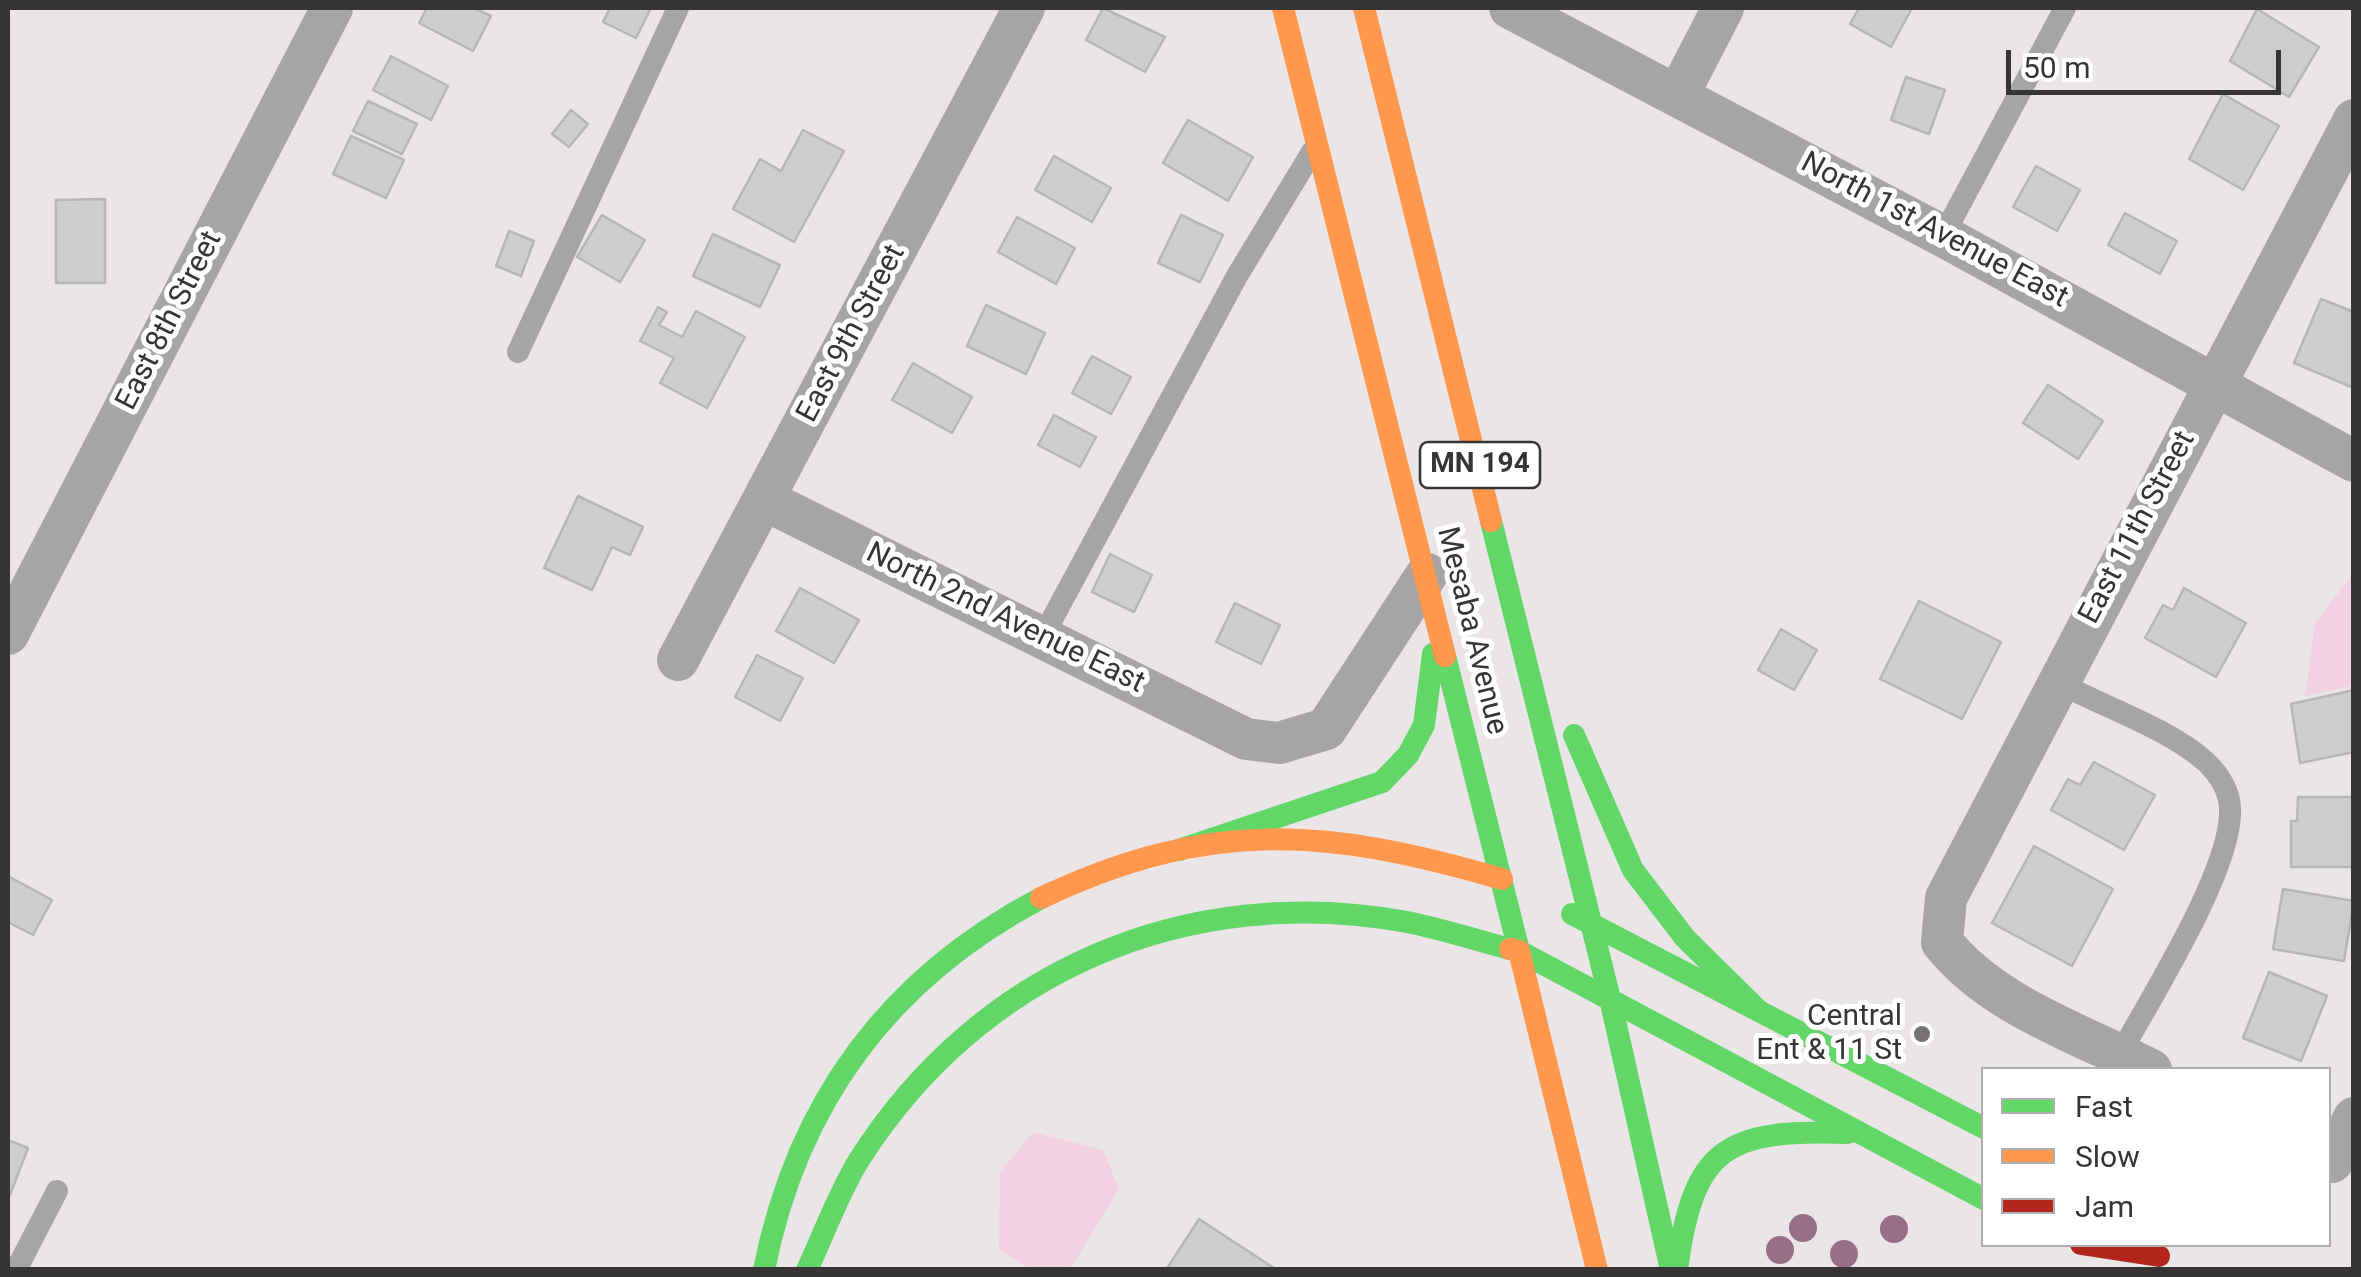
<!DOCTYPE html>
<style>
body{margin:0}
#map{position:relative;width:2361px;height:1277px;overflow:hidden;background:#eae5e7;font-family:Roboto,sans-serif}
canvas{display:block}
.frame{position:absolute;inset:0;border:10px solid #373435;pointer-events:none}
.legend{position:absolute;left:1981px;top:1067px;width:350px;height:180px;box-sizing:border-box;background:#fff;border:2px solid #afaeae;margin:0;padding:12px 18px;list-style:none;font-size:30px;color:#373435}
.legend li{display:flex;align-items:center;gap:20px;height:50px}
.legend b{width:50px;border:2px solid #afaeae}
.scale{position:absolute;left:2006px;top:50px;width:275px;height:45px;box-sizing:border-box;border:5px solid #373435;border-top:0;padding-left:12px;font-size:30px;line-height:35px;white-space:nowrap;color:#373435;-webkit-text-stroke:8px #fff;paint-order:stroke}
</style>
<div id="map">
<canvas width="2361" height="1277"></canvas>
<div class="frame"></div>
<ul class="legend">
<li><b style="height:12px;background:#63d668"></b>Fast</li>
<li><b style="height:12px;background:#ff974d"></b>Slow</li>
<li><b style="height:12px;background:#b3261e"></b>Jam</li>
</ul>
<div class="scale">50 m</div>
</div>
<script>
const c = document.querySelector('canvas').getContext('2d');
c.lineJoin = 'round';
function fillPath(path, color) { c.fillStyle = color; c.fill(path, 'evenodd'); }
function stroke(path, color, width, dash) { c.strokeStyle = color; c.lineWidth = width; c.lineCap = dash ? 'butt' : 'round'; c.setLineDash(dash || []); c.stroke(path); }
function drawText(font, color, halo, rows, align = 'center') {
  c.font = font + ' Roboto,sans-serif'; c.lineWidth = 10; c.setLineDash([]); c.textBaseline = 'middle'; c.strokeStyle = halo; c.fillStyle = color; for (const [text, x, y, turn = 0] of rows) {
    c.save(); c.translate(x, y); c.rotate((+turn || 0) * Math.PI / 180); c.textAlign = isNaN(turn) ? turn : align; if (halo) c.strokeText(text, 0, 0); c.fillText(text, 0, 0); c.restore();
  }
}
const green = new Path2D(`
 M2353,573V686L2305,696L2315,624Z
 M1033,1132L1103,1150L1119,1189L1070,1269H1030L999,1250L1000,1172Z`);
const building = new Path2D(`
 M427,8H474L491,16L473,51L419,23Z
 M610,8H651L636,38L603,22Z
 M1103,8L1165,37L1145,72L1086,40Z
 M1859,8H1912L1891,47L1850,24Z
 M2257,9L2319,47L2289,97L2230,61Z
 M391,56L448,86L431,120L373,90Z
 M1906,77L1945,90L1929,134L1891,120Z
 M2223,94L2279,126L2243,190L2189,159Z
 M368,101L417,124L402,154L353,131Z
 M571,110L588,124L569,147L552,134Z
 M1188,120L1253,157L1228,201L1163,163Z
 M803,130L844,151L794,242L733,209L760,159L781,171Z
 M351,136L404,160L386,198L333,174Z
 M1054,156L1111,188L1092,222L1035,190Z
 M2036,166L2080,190L2057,231L2013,207Z
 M105,199V283H56V200Z
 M2125,213L2177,241L2160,274L2108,245Z
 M602,215L645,240L620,282L577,257Z
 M1181,215L1223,235L1200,282L1158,263Z
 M1017,217L1075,248L1056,284L998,252Z
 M509,231L534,241L521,276L496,266Z
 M713,234L780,265L760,307L693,276Z
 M2321,299L2354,312V388L2294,363Z
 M986,305L1045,333L1026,374L967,346Z
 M658,307L667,312L659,325L682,337L696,311L745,337L707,408L660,383L674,358L640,341Z
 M1092,356L1131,377L1111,414L1072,393Z
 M913,363L972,397L952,433L892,400Z
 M2048,385L2103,421L2078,459L2023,423Z
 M1054,415L1096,437L1080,467L1038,445Z
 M578,496L643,527L630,555L612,547L592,590L544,568Z
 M1110,554L1152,575L1134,612L1092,592Z
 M800,588L859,620L834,663L776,631Z
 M2184,588L2246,623L2216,677L2145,638L2163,605L2173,610Z
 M1919,601L2001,642L1962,719L1880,679Z
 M1235,603L1280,625L1261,664L1216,642Z
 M1781,629L1817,650L1794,690L1758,670Z
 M757,655L803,678L780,721L735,697Z
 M2354,690V752L2300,763L2291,704Z
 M2094,762L2155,795L2124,850L2051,810L2068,779L2080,785Z
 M2298,797H2354V867H2291V821H2297Z
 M2034,846L2113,889L2072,966L1992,923Z
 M8,876L52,900L33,935L8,922Z
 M2283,889L2354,901L2344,961L2273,949Z
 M2269,972L2327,996L2301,1061L2243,1038Z
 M8,1140L28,1148L10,1195L8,1194Z
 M1199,1219L1277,1270H1166Z`);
const lane = new Path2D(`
 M1943,236L2065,8
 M518,352L678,8
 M1042,638L1237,276L1312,152
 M2057,682C2102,706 2170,729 2206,762C2219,774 2230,792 2230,809C2233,868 2150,999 2120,1054
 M16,1270L57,1191`);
const street = new Path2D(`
 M1510,8L1943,236L2354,461
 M1678,95L1723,8
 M765,500L1246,739L1279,743L1326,729L1427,574
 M8,634L332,8
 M678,660L1024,8
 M2151,1070C2081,1034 1991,1005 1942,942L1946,898L2354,120
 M2332,1162L2354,1118`);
const fast = new Path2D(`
 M1491,521L1611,1003
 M1445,656L1519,951L1984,1199
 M1574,735L1633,870L1685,938L1759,1011
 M1179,850L1382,782L1408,755L1424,725L1433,654
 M1572,914L1984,1128
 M1611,1003L1671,1270
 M764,1270C797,1103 889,978 1041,898
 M807,1270C824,1234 838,1194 859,1160C979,971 1186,882 1407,922C1442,929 1476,940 1510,949
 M1677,1270C1693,1146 1727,1129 1848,1133`);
const slow = new Path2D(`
 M1283,8L1445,656
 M1364,8L1491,521
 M1041,898C1210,818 1327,828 1502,879
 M1510,949L1519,951L1597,1270`);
const jam = new Path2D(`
 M2081,1244L2159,1256`);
const trees = [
 [1803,1228],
 [1894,1229],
 [1780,1250],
 [1844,1254]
];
const markers = [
 [1922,1034,10,"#767273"]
];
const shields = [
 [1480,465,120]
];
const shieldNames = [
 ["MN 194",1480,465]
];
const streetNames = [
 ["North 1st Avenue East",1934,231,28],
 ["East 8th Street",170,321,-63],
 ["East 9th Street",852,334,-62],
 ["East 11th Street",2138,528,-62],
 ["North 2nd Avenue East",1005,619,26],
 ["Mesaba Avenue",1471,631,76]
];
const poiNames = [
 ["Central",1902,1017],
 ["Ent & 11 St",1902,1051]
];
fillPath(green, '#f2d2e0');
fillPath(building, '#cecdce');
stroke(building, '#b6b6b6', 2.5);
stroke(lane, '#a6a4a5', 22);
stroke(street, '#a6a4a5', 42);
stroke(fast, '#63d668', 22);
stroke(slow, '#ff974d', 22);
stroke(jam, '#b3261e', 22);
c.fillStyle = '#987086';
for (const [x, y] of trees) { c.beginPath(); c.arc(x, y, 14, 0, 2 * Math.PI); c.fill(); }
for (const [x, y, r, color] of markers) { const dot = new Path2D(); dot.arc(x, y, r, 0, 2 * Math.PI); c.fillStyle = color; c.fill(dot); stroke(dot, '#fff', 4); }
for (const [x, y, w] of shields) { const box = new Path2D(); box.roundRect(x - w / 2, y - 23, w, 46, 8); c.fillStyle = '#fff'; c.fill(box); stroke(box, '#373435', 2.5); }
drawText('bold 28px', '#373435', null, shieldNames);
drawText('30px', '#373435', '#fff', streetNames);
drawText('30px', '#373435', '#fff', poiNames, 'right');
</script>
